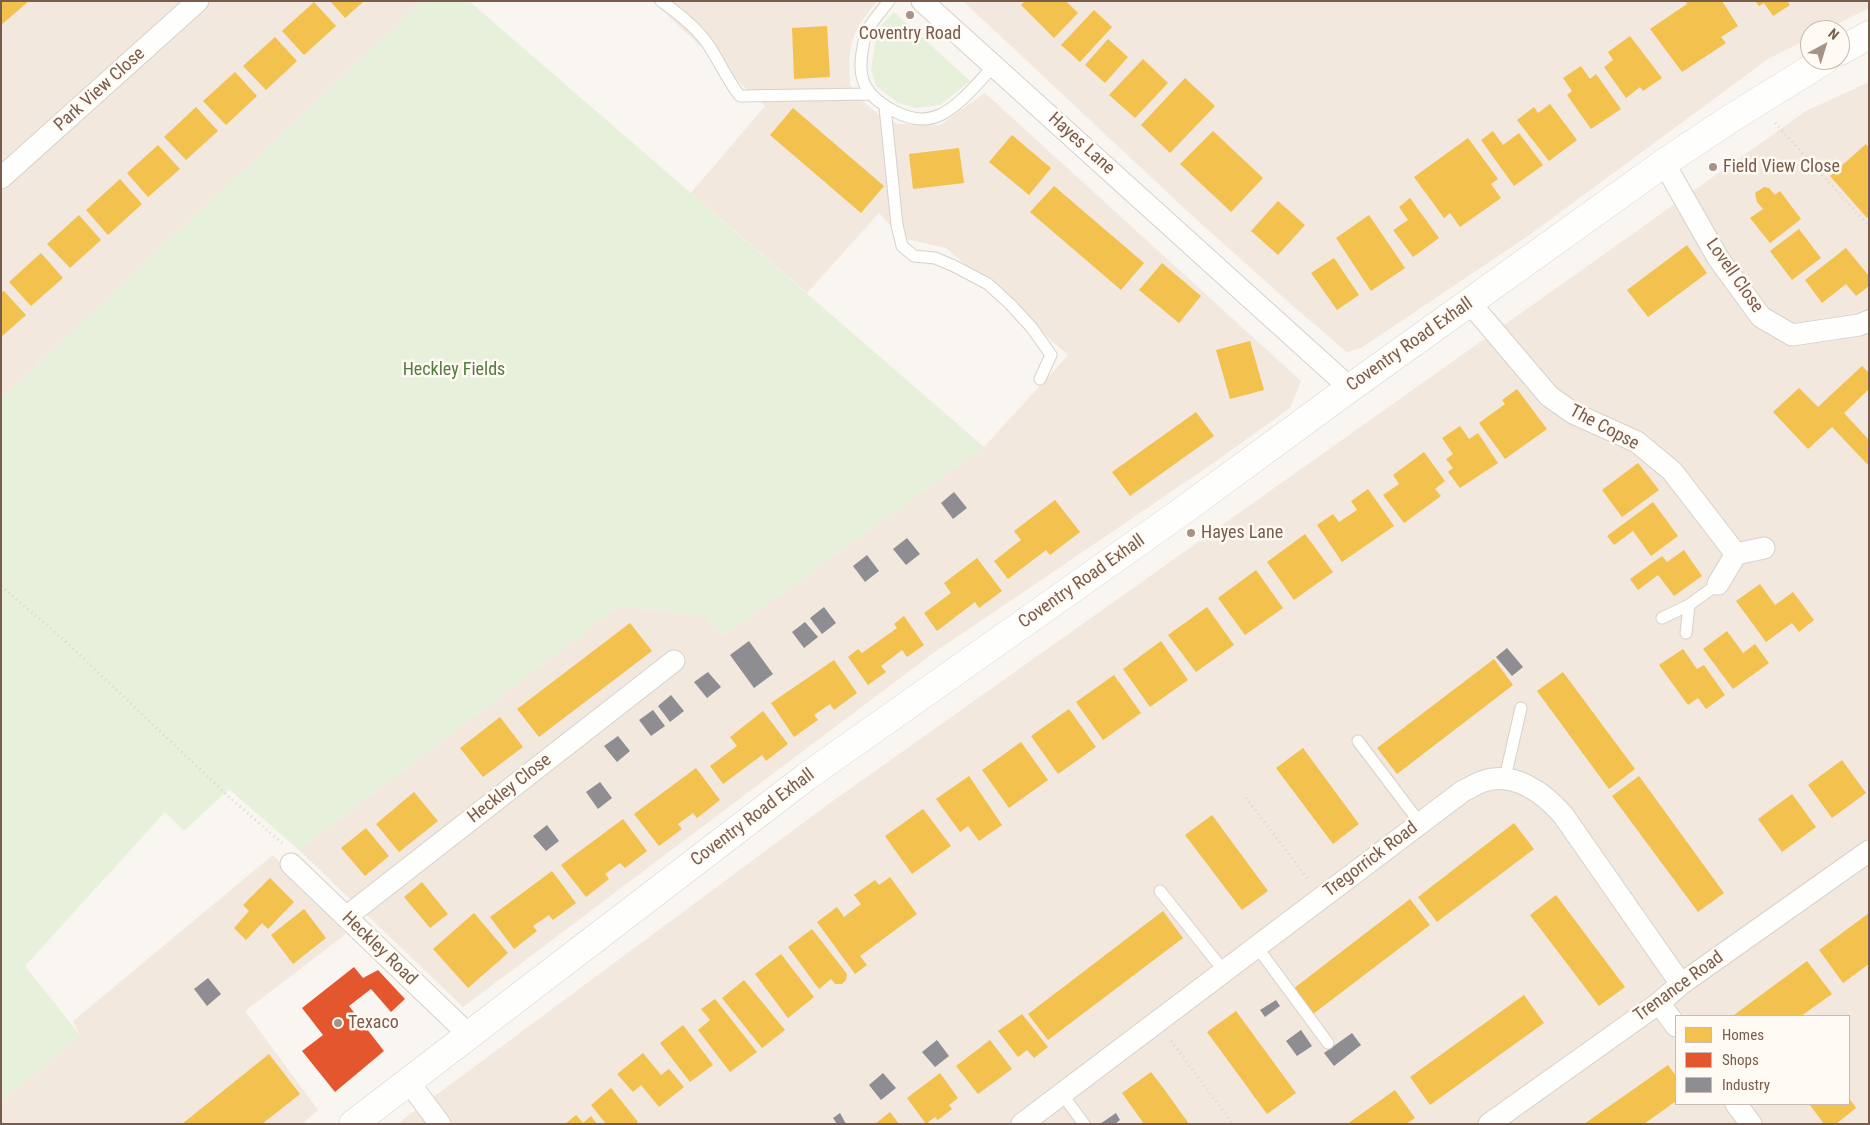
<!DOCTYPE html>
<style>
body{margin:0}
#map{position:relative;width:1870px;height:1125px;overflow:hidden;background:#f9f5f0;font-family:"Roboto Condensed",sans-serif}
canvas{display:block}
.frame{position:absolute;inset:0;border:2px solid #7a5c4d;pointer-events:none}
.legend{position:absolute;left:1675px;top:1015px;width:175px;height:90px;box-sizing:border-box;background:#fffaf3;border:1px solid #cabbb1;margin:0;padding:6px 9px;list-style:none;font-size:15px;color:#7a5c4d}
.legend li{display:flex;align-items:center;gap:10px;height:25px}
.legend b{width:25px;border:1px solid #cabbb1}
.north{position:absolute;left:1800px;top:20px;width:50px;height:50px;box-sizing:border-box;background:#fffaf3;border:1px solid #cabbb1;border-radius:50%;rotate:39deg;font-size:14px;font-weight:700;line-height:20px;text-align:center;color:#7a5c4d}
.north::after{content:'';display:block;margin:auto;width:18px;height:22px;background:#a69286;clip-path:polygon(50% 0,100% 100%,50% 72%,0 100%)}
</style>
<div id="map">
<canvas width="1870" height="1125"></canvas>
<div class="frame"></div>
<ul class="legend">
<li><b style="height:14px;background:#f2c14e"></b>Homes</li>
<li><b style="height:14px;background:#e4572e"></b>Shops</li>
<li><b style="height:14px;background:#8d8d92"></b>Industry</li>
</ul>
<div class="north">N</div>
</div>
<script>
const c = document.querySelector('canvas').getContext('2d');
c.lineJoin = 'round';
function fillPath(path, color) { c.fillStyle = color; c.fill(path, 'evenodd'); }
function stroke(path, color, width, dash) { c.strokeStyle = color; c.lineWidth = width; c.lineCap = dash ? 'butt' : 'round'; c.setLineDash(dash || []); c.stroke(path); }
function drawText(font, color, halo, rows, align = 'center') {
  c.font = font + ' "Roboto Condensed",sans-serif'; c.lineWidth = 5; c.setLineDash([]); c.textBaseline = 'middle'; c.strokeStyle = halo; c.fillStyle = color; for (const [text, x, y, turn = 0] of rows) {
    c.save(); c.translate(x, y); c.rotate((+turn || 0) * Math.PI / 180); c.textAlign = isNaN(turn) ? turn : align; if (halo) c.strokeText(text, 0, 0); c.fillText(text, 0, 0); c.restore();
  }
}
const residential = new Path2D(`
 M1,1H422L1,399Z
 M652,1H877L859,25L852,41L849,59L850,84L860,99L884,119L898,124L940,125L985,93L1301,381L1290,408L1215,462L932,654L463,1007L299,850L619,606L706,616L723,636L984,447L1068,355L946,248L901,238L879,213L807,293L691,193L765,106Z
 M963,1H1869V8L1825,30H1810V38L1768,59L1528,236L1361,348L1347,352L1302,314L1186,210Z
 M1869,82V1124H397L830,803L1806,111ZM1676,1016H1849V1104H1676Z
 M273,855L346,934L245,1011L318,1110L302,1124H1V1102L80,1035L73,1021Z`);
const green = new Path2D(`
 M422,1H469L984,447L723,636L706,616L619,606L299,850L229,789L184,831L165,812L25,966L80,1035L1,1102V399Z
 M894,12L970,81L940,105L915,108L897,102L876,86L871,69L877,30Z`);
const homes = new Path2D(`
 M1,1H29L1,25Z
 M330,1H364L345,18Z
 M1025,1H1066L1078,13L1054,38L1021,5Z
 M1686,1H1722L1738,26L1721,37L1726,43L1682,72L1650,29L1687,4Z
 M1755,1H1787L1790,5L1773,16L1764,3L1759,6Z
 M314,2L336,26L304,55L282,31Z
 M1094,10L1112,27L1080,62L1061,45Z
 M827,26L830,77L794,79L792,28Z
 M1630,36L1662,78L1643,91L1640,87L1626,98L1604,67L1613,60L1608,52Z
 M275,37L297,61L266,90L243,66Z
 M1108,39L1128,57L1105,83L1085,65Z
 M1143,59L1168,83L1135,118L1109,95Z
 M1581,66L1590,79L1596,74L1621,109L1591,129L1567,95L1572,91L1563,78Z
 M235,72L257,96L226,125L203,101Z
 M1185,78L1215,106L1170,153L1141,125Z
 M1550,104L1577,140L1549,161L1517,120L1534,107L1538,113Z
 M196,107L218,131L186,160L164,137Z
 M793,108L884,186L861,213L770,135Z
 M1213,131L1263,178L1231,212L1180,164Z
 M1493,131L1503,145L1519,133L1543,165L1514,186L1481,140Z
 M1012,135L1051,168L1029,195L989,162Z
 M1468,138L1498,179L1491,184L1501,198L1460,227L1450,213L1444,218L1414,177Z
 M1866,144L1869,148V216L1867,218L1830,176Z
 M158,145L180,169L148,197L127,173Z
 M959,148L964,183L913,189L909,154Z
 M120,179L142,204L108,235L86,210Z
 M1054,186L1144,263L1121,290L1030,212Z
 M1764,187L1769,188L1775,195L1780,191L1801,219L1770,243L1750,218L1763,209L1757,202L1755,193Z
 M1410,198L1439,238L1413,257L1393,230L1408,220L1399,207Z
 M1278,201L1305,225L1278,255L1251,231Z
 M79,215L101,240L70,268L47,244Z
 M1369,215L1405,268L1371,291L1336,238Z
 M1799,229L1821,258L1792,280L1770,251Z
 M1687,245L1707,273L1648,317L1627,290Z
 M1846,248L1869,276V286L1856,296L1846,284L1822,303L1805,280Z
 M41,253L63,278L31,306L9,282Z
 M1334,258L1359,295L1337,310L1311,273Z
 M1162,263L1201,296L1179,323L1139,290Z
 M4,291L26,315L1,337V293Z
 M1250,341L1264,390L1230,399L1216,350Z
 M1862,366L1869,373V389L1844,413L1869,440V466L1832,427L1808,449L1773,412L1799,388L1818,407Z
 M1517,389L1547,429L1505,459L1479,423L1505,404L1502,400Z
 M1196,412L1214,436L1130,496L1112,472Z
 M1460,426L1469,439L1478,433L1498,463L1460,488L1448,472L1453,468L1446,459L1453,454L1442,438Z
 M1424,452L1445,481L1435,489L1441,496L1404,523L1383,495L1399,484L1393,475Z
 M1638,463L1659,490L1622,517L1602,490Z
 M1368,489L1394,526L1342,562L1317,525L1333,514L1339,522L1357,510L1351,501Z
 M1055,500L1080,532L1050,555L1046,550L1008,579L994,561L1021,540L1014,531Z
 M1653,502L1678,536L1651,556L1633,531L1614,545L1607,536Z
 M1305,534L1333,572L1294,600L1267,562Z
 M1684,550L1702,576L1674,596L1658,575L1638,590L1630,579L1662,556L1667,562Z
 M977,558L1002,591L979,608L975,602L937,631L924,613L951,593L944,583Z
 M1256,570L1283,608L1245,635L1218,598Z
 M1760,584L1775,605L1793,592L1814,620L1799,632L1792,623L1766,642L1736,601Z
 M1207,607L1234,645L1196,672L1168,635Z
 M904,616L924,645L907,657L902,650L881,666L886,672L868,685L848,657L858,649L862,653L897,628L894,624Z
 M630,623L652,651L539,737L517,709Z
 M1727,631L1743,653L1755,644L1769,663L1733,689L1703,649Z
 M1161,641L1188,680L1150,707L1123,669Z
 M1683,649L1697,669L1704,665L1725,695L1706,709L1698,698L1688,705L1659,665Z
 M1494,659L1513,685L1397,774L1377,748Z
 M834,660L857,693L834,710L830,704L814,715L818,720L794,737L771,703Z
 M1563,672L1635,769L1609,789L1537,691Z
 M1114,675L1141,713L1103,740L1076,702Z
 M1069,709L1096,747L1058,774L1031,736Z
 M763,711L788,744L766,761L762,755L723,784L710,766L737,746L730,737Z
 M500,717L523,747L483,777L460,748Z
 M1021,742L1048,780L1009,808L982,770Z
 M1303,748L1359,824L1333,844L1276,768Z
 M1842,760L1866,793L1832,818L1808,785Z
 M696,768L720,800L697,818L693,813L678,824L682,829L659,846L634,814Z
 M969,776L1002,825L979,841L968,826L960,832L936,799Z
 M1639,776L1724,893L1698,912L1612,796Z
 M414,792L438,821L399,852L376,824Z
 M1792,794L1816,827L1782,852L1758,819Z
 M923,809L951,846L912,874L885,836Z
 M1212,815L1268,891L1242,910L1185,835Z
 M623,819L647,851L625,868L620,863L605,874L609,879L586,897L561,865Z
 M1514,823L1534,849L1437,922L1418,897Z
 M366,828L389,856L365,876L341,848Z
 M552,871L576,903L553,920L549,915L533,926L537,931L514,949L490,917Z
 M890,877L917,914L860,956L867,965L855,974L817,922L837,907L844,917L861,904L854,895L875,880L879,885Z
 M270,878L294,902L268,929L262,923L246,940L234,928L249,911L243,905Z
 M422,882L448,914L430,928L404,897Z
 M1556,895L1625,987L1599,1006L1530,915Z
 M1410,899L1430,925L1313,1014L1293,989Z
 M304,909L326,938L293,964L271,935Z
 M1163,911L1183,938L1048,1040L1028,1014Z
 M474,913L508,953L468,988L433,949Z
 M1869,913V964L1843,983L1819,950Z
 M812,929L847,974L846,980L842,984H835L831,979L819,989L788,947Z
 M781,954L814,997L788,1018L755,974Z
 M1807,961L1832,994L1801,1016H1735L1734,1015Z
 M744,980L785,1030L762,1048L722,998Z
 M1524,995L1544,1023L1430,1105L1410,1077Z
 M715,999L757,1052L730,1072L698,1030L710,1020L701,1009Z
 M1236,1011L1296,1093L1267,1114L1207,1032Z
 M1022,1014L1048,1047L1034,1058L1027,1050L1018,1057L998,1031Z
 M683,1025L713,1065L690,1082L660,1043Z
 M990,1040L1012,1069L978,1094L956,1066Z
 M643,1053L661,1075L669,1069L684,1087L659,1107L641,1085L633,1092L617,1074Z
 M269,1054L300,1094L262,1124H182Z
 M1668,1065L1676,1076V1101L1644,1124H1584Z
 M1151,1072L1164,1089L1189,1124H1144L1122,1093Z
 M940,1073L958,1098L949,1105L952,1109L938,1120L935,1117L926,1124L907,1098Z
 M611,1088L638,1122L635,1124H606L591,1105Z
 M1395,1090L1415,1118L1406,1124H1347Z
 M1849,1098L1856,1108L1836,1124H1824L1809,1104H1849Z
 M890,1112L899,1124H875Z
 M576,1115L583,1123L591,1116L597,1124H565Z`);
const shops = new Path2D(`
 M354,967L363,978L378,970L405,999L391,1012L371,989L349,1006L384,1051L335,1092L302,1051L323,1035L302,1008Z`);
const industry = new Path2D(`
 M954,492L967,508L953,519L941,503Z
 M907,538L920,554L906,565L893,549Z
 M867,555L879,571L865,582L853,566Z
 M824,607L836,623L822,634L810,618Z
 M805,622L818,637L804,648L792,632Z
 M749,641L773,674L754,688L730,655Z
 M1507,648L1523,667L1512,676L1496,657Z
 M708,672L721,687L707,698L694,682Z
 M671,695L684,711L670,722L658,706Z
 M653,710L665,726L651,736L639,720Z
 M618,736L630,751L617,762L604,746Z
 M600,782L612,798L598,809L586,792Z
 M547,825L559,841L546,851L533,836Z
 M208,978L221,994L207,1006L194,989Z
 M1276,1000L1280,1006L1265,1017L1260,1010Z
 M1301,1030L1312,1046L1297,1056L1286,1041Z
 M1352,1033L1361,1045L1334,1066L1324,1053Z
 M937,1040L949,1056L935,1067L922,1052Z
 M883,1073L896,1088L881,1100L869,1085Z
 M840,1113L846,1124H837L833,1118Z
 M1116,1113L1120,1120L1115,1124H1100Z`);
const path = new Path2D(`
 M1775,123L1869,226
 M1,586L64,640L229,797L282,843
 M1246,798L1308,879
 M1171,1041L1233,1124`);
const lane = new Path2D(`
 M661,1C678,13 695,26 707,43C719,60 727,80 740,96L871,94
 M889,1C882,10 874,19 868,29C865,34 864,42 863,47C856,80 866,97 896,112C910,119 925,122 940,115C961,105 978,82 994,66
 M885,107L897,225L902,246L914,256L935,258L954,266L988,284L1010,304L1032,328L1051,355L1040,379
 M1662,618L1689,605L1718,584
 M1686,633L1689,605
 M1358,741L1420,823
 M1505,778L1521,708
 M1160,891L1224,971
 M1257,947L1328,1043
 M1062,1094L1084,1124`);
const street = new Path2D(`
 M922,1L1350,388
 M1664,163L1718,258L1761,317L1792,335L1859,325L1869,321
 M1,178L198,1
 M1470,303L1549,396L1573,413L1637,442L1672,471L1736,554
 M1718,584L1736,554L1764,548
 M291,864L468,1034
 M346,917L674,661
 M1659,1003L1676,1026
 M408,1081L440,1124
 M1736,1104L1751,1124
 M1022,1124L1463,791C1470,788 1477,783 1484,781C1514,771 1544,793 1563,815L1681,984
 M1489,1124L1659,1003L1681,984L1869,851`);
const secondary = new Path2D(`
 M1840,51L1869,35
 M353,1124L806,777L1181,512L1350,388L1664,163L1730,119L1825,60`);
const markers = [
 [910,15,5,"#a69286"],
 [1713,167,5,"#a69286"],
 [1191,533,5,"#a69286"],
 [338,1023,5,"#a69286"]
];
const poiNames = [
 ["Coventry Road",910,34,"center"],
 ["Field View Close",1723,167],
 ["Hayes Lane",1201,533],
 ["Texaco",348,1023]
];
const streetNames = [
 ["Park View Close",100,90,-42],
 ["Hayes Lane",1081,144,42],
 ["Lovell Close",1734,276,55],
 ["Coventry Road Exhall",1410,345,-35],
 ["The Copse",1604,428,28],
 ["Coventry Road Exhall",1082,582,-35],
 ["Heckley Close",510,789,-38],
 ["Coventry Road Exhall",753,818,-37],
 ["Tregorrick Road",1371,860,-37],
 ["Heckley Road",379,949,44],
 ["Trenance Road",1679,987,-36]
];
const parkNames = [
 ["Heckley Fields",454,370]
];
fillPath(residential, '#f2e8de');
fillPath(green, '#e7f0db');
fillPath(homes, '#f2c14e');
fillPath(shops, '#e4572e');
fillPath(industry, '#8d8d92');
stroke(lane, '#d7d1cb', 13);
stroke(street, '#d7d1cb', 23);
stroke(secondary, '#d9d2cb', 29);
stroke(path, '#dcd5d0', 3, [1, 4]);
stroke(lane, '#fefefd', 11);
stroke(street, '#fefefd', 21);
stroke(secondary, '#fefefd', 28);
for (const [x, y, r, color] of markers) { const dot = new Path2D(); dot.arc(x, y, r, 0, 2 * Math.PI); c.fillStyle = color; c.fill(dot); stroke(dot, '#fffaf3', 2); }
drawText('18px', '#7a5c4d', '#fffaf3', poiNames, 'left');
drawText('18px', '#7a5c4d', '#fffaf3', streetNames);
drawText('18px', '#537a41', '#fffaf3', parkNames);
</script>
